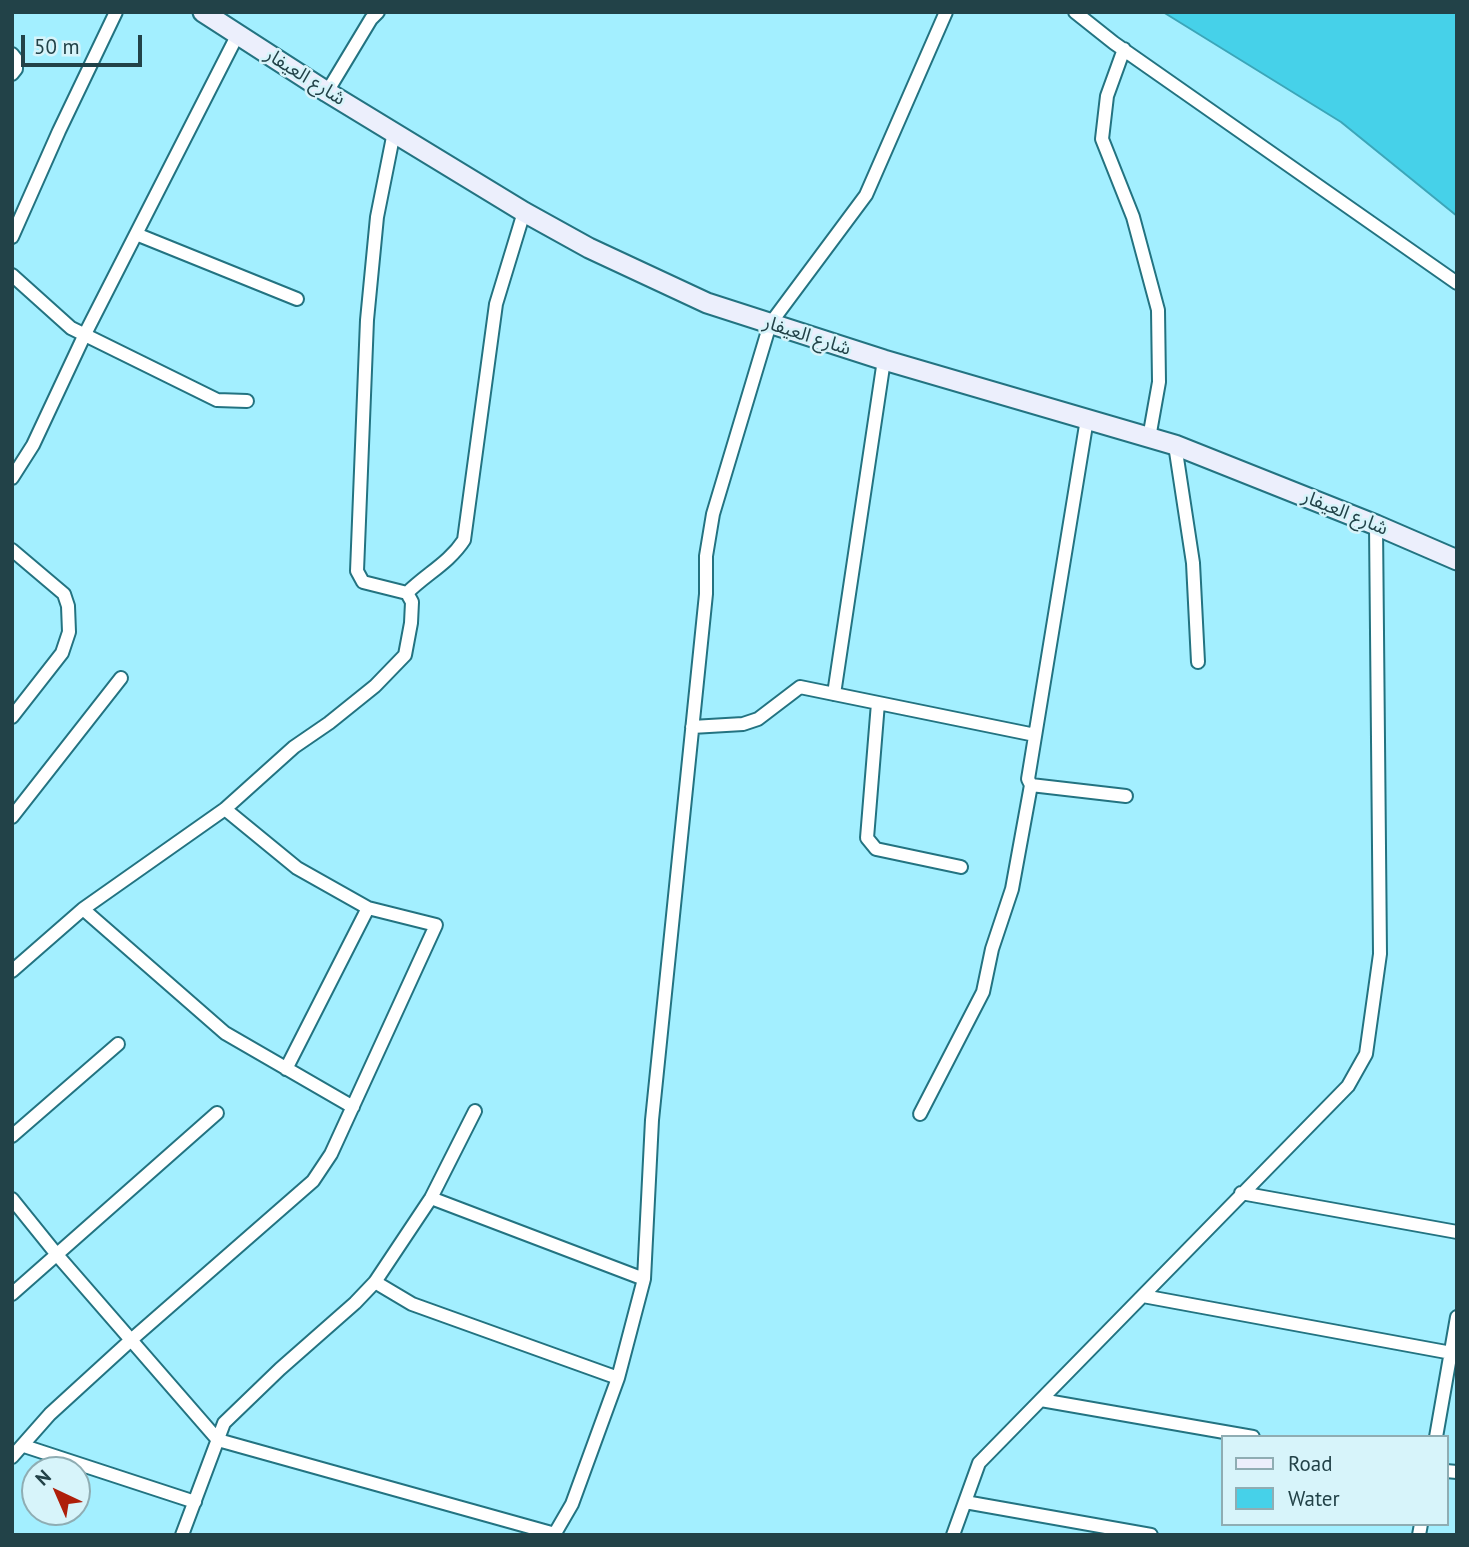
<!DOCTYPE html>
<meta charset="utf-8">
<style>
body{margin:0}
#map{position:relative;width:1469px;height:1547px;overflow:hidden;background:#a3efff;font-family:"PT Sans",sans-serif}
canvas{display:block}
.frame{position:absolute;inset:0;border:14px solid #224248;pointer-events:none}
.legend{position:absolute;left:1221px;top:1435px;width:228px;height:91px;box-sizing:border-box;background:#d7f4fa;border:2px solid #8fadb3;margin:0;padding:9px 12px;list-style:none;font-size:21px;color:#224248}
.legend li{display:flex;align-items:center;gap:14px;height:35px}
.legend b{width:35px;border:2px solid #8fadb3}
.north{position:absolute;left:21px;top:1456px;width:70px;height:70px;box-sizing:border-box;background:#d7f4fa;border:2px solid #8fadb3;border-radius:50%;rotate:316deg;font-size:19px;font-weight:700;line-height:28px;text-align:center;color:#224248}
.north::after{content:'';display:block;margin:auto;width:24px;height:32px;background:#ae1f0a;clip-path:polygon(50% 0,100% 100%,50% 72%,0 100%)}
.scale{position:absolute;left:21px;top:35px;width:121px;height:32px;box-sizing:border-box;border:4px solid #224248;border-top:0;padding-left:9px;font-size:21px;line-height:24px;white-space:nowrap;color:#224248;-webkit-text-stroke:5px #d7f4fa;paint-order:stroke}
</style>
<div id="map">
<canvas width="1469" height="1547"></canvas>
<div class="frame"></div>
<ul class="legend">
<li><b style="height:9px;background:#eceffc"></b>Road</li>
<li><b style="height:19px;background:#46d1e9"></b>Water</li>
</ul>
<div class="north">N</div>
<div class="scale">50 m</div>
</div>
<script>
const c = document.querySelector('canvas').getContext('2d');
c.lineJoin = 'round';
function fillPath(path, color) { c.fillStyle = color; c.fill(path, 'evenodd'); }
function stroke(path, color, width, dash) { c.strokeStyle = color; c.lineWidth = width; c.lineCap = dash ? 'butt' : 'round'; c.setLineDash(dash || []); c.stroke(path); }
function drawText(font, color, halo, rows, align = 'center') {
  c.font = font + ' "PT Sans","Noto Sans Arabic",sans-serif'; c.lineWidth = 5; c.setLineDash([]); c.textBaseline = 'middle'; c.strokeStyle = halo; c.fillStyle = color; for (const [text, x, y, turn = 0] of rows) {
    c.save(); c.translate(x, y); c.rotate((+turn || 0) * Math.PI / 180); c.textAlign = isNaN(turn) ? turn : align; if (halo) c.strokeText(text, 0, 0); c.fillText(text, 0, 0); c.restore();
  }
}
const water = new Path2D(`
 M1163,12H1457V216L1341,122Z`);
const minor = new Path2D(`
 M1075,12L1114,43L1457,283
 M1124,49L1107,96L1102,139L1133,217L1158,310L1159,382L1149,438
 M12,54L16,59V69L12,74
 M327,92L371,19L378,12
 M136,234L297,299
 M12,237L59,131L116,12
 M12,275L71,328L217,400L247,401
 M1087,419L1028,779L1031,785L1126,796
 M1175,445L1193,563L1198,662
 M12,478L33,445L85,334L238,34
 M12,550L64,594L68,606L69,632L62,653L12,717
 M407,593C426,574 449,563 464,540L496,304L524,212
 M834,694L884,360
 M878,703L867,838L876,849L961,867
 M692,727L743,724L758,719L800,687L1035,735
 M12,817L121,678
 M83,909L225,1033L353,1107
 M12,971L83,909L225,809L294,747L329,723L375,686L405,655L411,623L412,602L407,593L363,582L357,571L367,320L377,217L394,132
 M286,1069L368,908
 M920,1114L983,992L992,949L1012,889L1031,785
 M12,1136L118,1044
 M1241,1193L1457,1232
 M431,1198L644,1279
 M12,1199L58,1256L218,1440L555,1534
 M375,1282L412,1304L618,1378
 M12,1294L217,1113
 M1143,1296L1457,1354
 M1041,1400L1253,1437
 M1436,1437L1457,1317
 M24,1446L195,1502
 M12,1457L50,1414L131,1340L313,1181L331,1154L436,925L368,908L297,868L225,809
 M1446,1471L1457,1472
 M965,1502L1151,1535
 M182,1535L224,1423L280,1369L355,1303L375,1282L431,1198L475,1111
 M554,1535L572,1504L618,1378L644,1279L652,1120L706,594V556L713,514L770,324L866,195L946,12
 M953,1535L979,1463L1348,1086L1366,1054L1380,954L1376,525
 M1419,1535L1421,1524`);
const secondary = new Path2D(`
 M203,12L327,92L524,212L589,248L707,303L884,360L1175,445L1376,525L1457,560`);
const streetNames = [
 ["شارع العيفار",305,77,32],
 ["شارع العيفار",807,336,18],
 ["شارع العيفار",1345,513,22]
];
fillPath(water, '#46d1e9');
stroke(water, '#3ba6b9', 2);
stroke(minor, '#237381', 16);
stroke(secondary, '#237381', 23);
stroke(minor, '#fff', 12);
stroke(secondary, '#eceffc', 19);
drawText('19px', '#224248', '#d7f4fa', streetNames);
</script>
